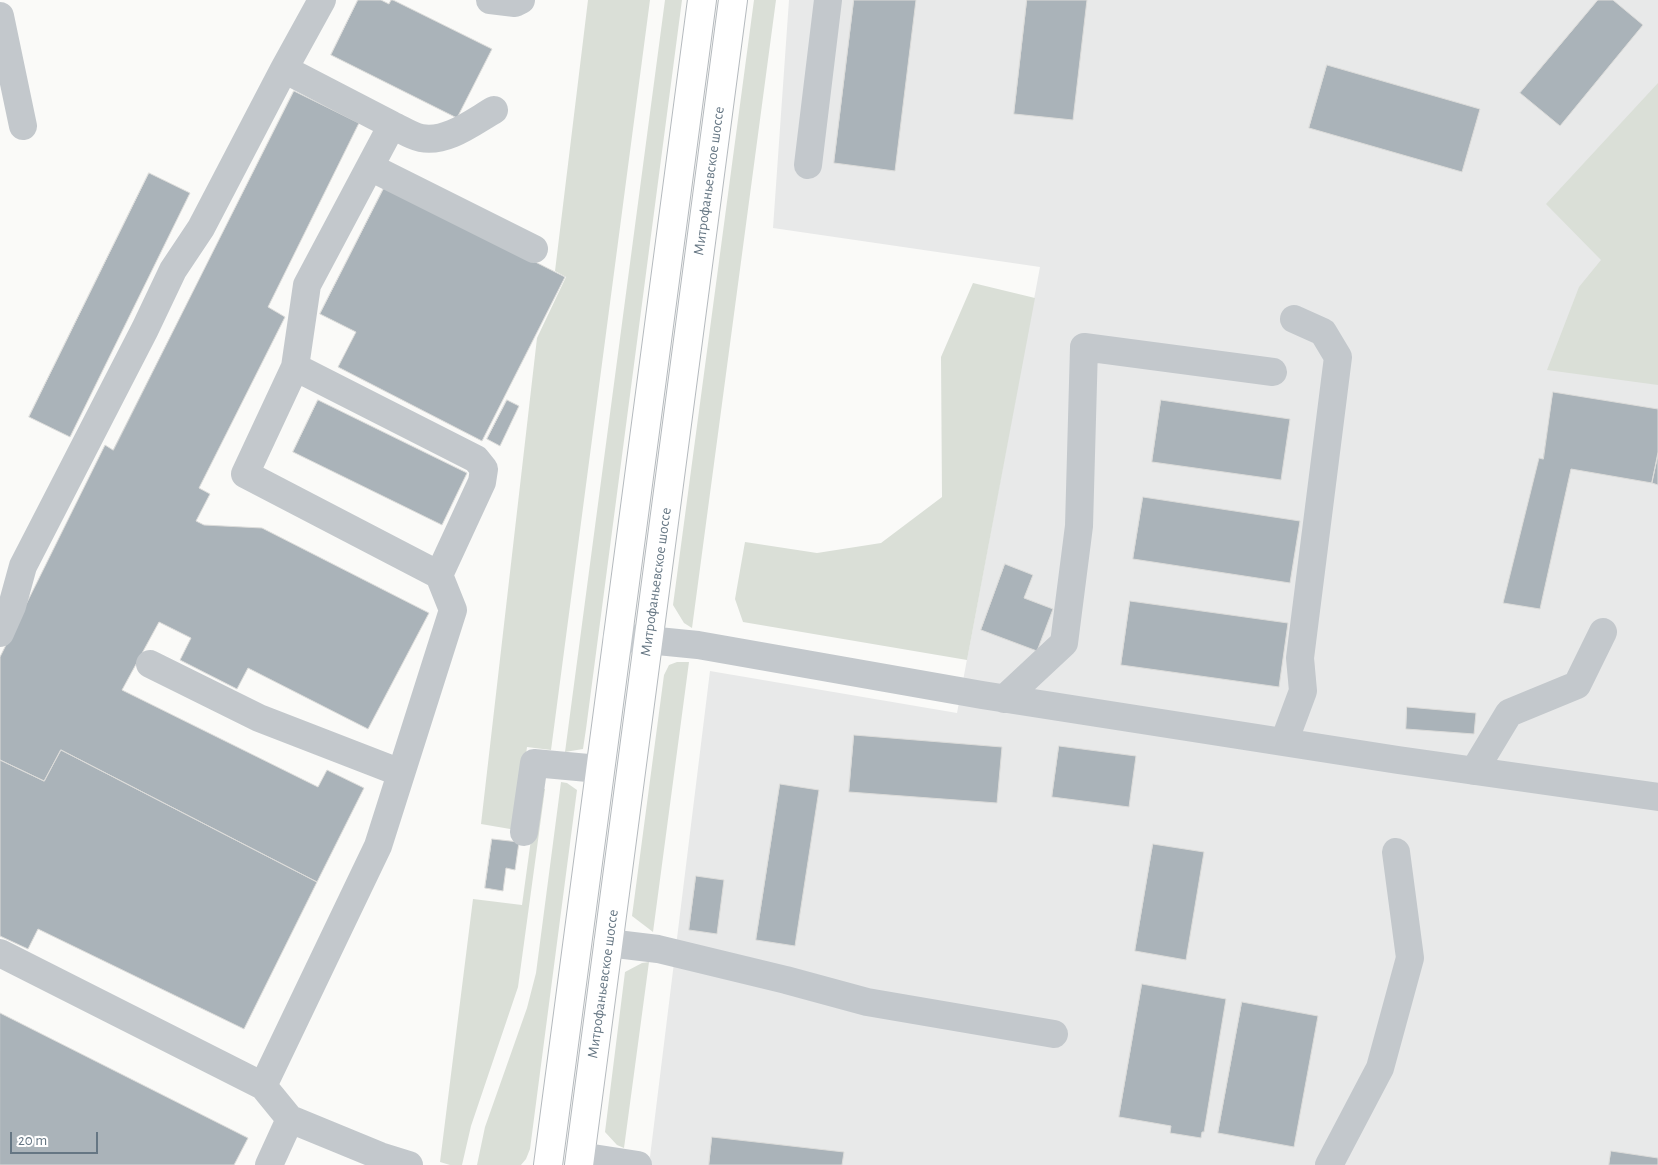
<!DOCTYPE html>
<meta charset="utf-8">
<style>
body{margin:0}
#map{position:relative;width:1658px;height:1165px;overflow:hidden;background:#fafaf8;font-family:"Alegreya Sans",sans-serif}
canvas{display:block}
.scale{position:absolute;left:10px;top:1132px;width:88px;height:22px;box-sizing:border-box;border:2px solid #657683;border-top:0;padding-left:6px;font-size:15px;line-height:18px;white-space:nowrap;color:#657683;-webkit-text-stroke:4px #fff;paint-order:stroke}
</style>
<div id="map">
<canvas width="1658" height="1165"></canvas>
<div class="scale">20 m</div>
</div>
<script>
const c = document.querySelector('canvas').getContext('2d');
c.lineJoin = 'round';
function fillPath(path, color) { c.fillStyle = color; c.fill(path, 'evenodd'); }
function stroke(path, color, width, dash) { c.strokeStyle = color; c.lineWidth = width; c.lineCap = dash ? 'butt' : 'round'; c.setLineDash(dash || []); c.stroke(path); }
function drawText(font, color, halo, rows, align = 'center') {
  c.font = font + ' "Alegreya Sans",sans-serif'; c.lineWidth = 5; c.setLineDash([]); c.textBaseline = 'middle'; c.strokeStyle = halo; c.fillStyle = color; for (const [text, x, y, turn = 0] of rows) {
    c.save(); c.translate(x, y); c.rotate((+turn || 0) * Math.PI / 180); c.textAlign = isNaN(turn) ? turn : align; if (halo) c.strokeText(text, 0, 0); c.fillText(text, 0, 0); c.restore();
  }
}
const built = new Path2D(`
 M789,0H1658V1165H649L710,671L957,713L1040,267L773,228Z`);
const green = new Path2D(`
 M588,0H650L551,750L527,747L516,830L481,824L537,338L566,277L555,271Z
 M665,0H682L586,729L583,749L565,752Z
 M754,0H776L692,628L684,623L673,605Z
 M1658,83V385L1547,370L1579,287L1601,260L1546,204Z
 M973,283L1035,298L967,660L743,622L735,599L745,542L817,553L881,543L942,497L941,357Z
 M677,662H689L653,932L632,916L664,675L669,665Z
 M561,782L567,783L577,790L530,1149L526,1159L521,1165H477L485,1127L527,1008L536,973Z
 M538,788L545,789L518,987L471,1126L462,1165H450L440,1162L473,899L522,905Z
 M649,962L624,1148L617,1145L605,1132L625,972L642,963Z`);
const building = new Path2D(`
 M358,0H381L389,4L391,0H393L492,49L457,118L331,55Z
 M854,0H916L895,171L834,163Z
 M1027,0H1087L1073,120L1014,114Z
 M1598,0H1613L1643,25L1560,126L1520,93Z
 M1327,65L1480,109L1462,172L1309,128Z
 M294,91L359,123L268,307L285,317L199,488L210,494L196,521L204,525L262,528L429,613L368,729L248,668L237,689L180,660L191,638L159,622L122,690L318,787L327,770L364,788L317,882L61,750L44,781L0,760V657L105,445L113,450Z
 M149,173L190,193L70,437L29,417Z
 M385,186L565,277L482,441L338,367L356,332L320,314Z
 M1553,392L1658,409V452L1652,483L1571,469L1540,609L1503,603L1539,458L1543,459Z
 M318,400L467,473L442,525L293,452Z
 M507,400L519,406L500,446L487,439Z
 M1161,400L1290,419L1281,480L1152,462Z
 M1658,455V485L1652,483Z
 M1143,497L1300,521L1290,583L1133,559Z
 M1005,564L1033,575L1024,598L1053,609L1037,651L981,630Z
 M1130,601L1288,623L1279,687L1121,665Z
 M1407,707L1476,713L1474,734L1406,729Z
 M854,735L1002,747L997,803L849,792Z
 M1059,746L1136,756L1129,807L1052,797Z
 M61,750L317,882L244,1029L38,929L28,949L0,936V760L44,781Z
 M780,784L819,790L795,946L756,940Z
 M492,839L519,842L515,870L506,868L503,891L485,888Z
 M1153,844L1204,852L1186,960L1135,951Z
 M696,876L724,880L717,934L689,930Z
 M1142,984L1226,999L1204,1132H1202L1201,1138L1170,1133L1171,1126L1119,1117Z
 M1242,1002L1318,1016L1294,1147L1218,1133Z
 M0,1013L248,1138L234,1165H0Z
 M712,1137L844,1152L842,1165H709Z
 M1611,1151L1658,1158V1165H1609Z`);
const minor = new Path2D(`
 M490,0L515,3L521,0
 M0,16L23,126
 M392,125C401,129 411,136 421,138C447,143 473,122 494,110
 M808,165L828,0
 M370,167L534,249
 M295,367L476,459L484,469L482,482L439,575
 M0,633L12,606L23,566L145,329L173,270L201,228L284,69L322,0
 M617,637L698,645L982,695L1398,760L1658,797
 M150,664L259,718L401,773
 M1004,699L1064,643L1079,526L1084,347L1273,372
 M1284,742L1303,691L1300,658L1338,357L1323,332L1294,319
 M1474,771L1509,713L1577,685L1603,632
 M524,832L534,763L599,769
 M608,943L658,949L786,980L867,1002L1054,1034
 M0,953L263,1086L290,1119L380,1156L409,1165
 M263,1086L378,846L453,610L439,575L245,474L295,367L307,285L392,125L284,69
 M580,1156L638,1165
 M269,1165L290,1119
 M1329,1165L1380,1068L1410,958L1396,852`);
const major = new Path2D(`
 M548,1165L702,0
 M579,1165L733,0`);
const streetNames = [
 ["Митрофаньевское шоссе",709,181,-82],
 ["Митрофаньевское шоссе",656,582,-82],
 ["Митрофаньевское шоссе",603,984,-82]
];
fillPath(built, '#e8e9e9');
fillPath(green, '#dadfd7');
fillPath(building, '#aab3b9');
stroke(building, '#dcdcda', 1);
stroke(major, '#b5babe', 30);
stroke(minor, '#c3c8cc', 28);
stroke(major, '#fff', 28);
drawText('15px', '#657683', '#fff', streetNames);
</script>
